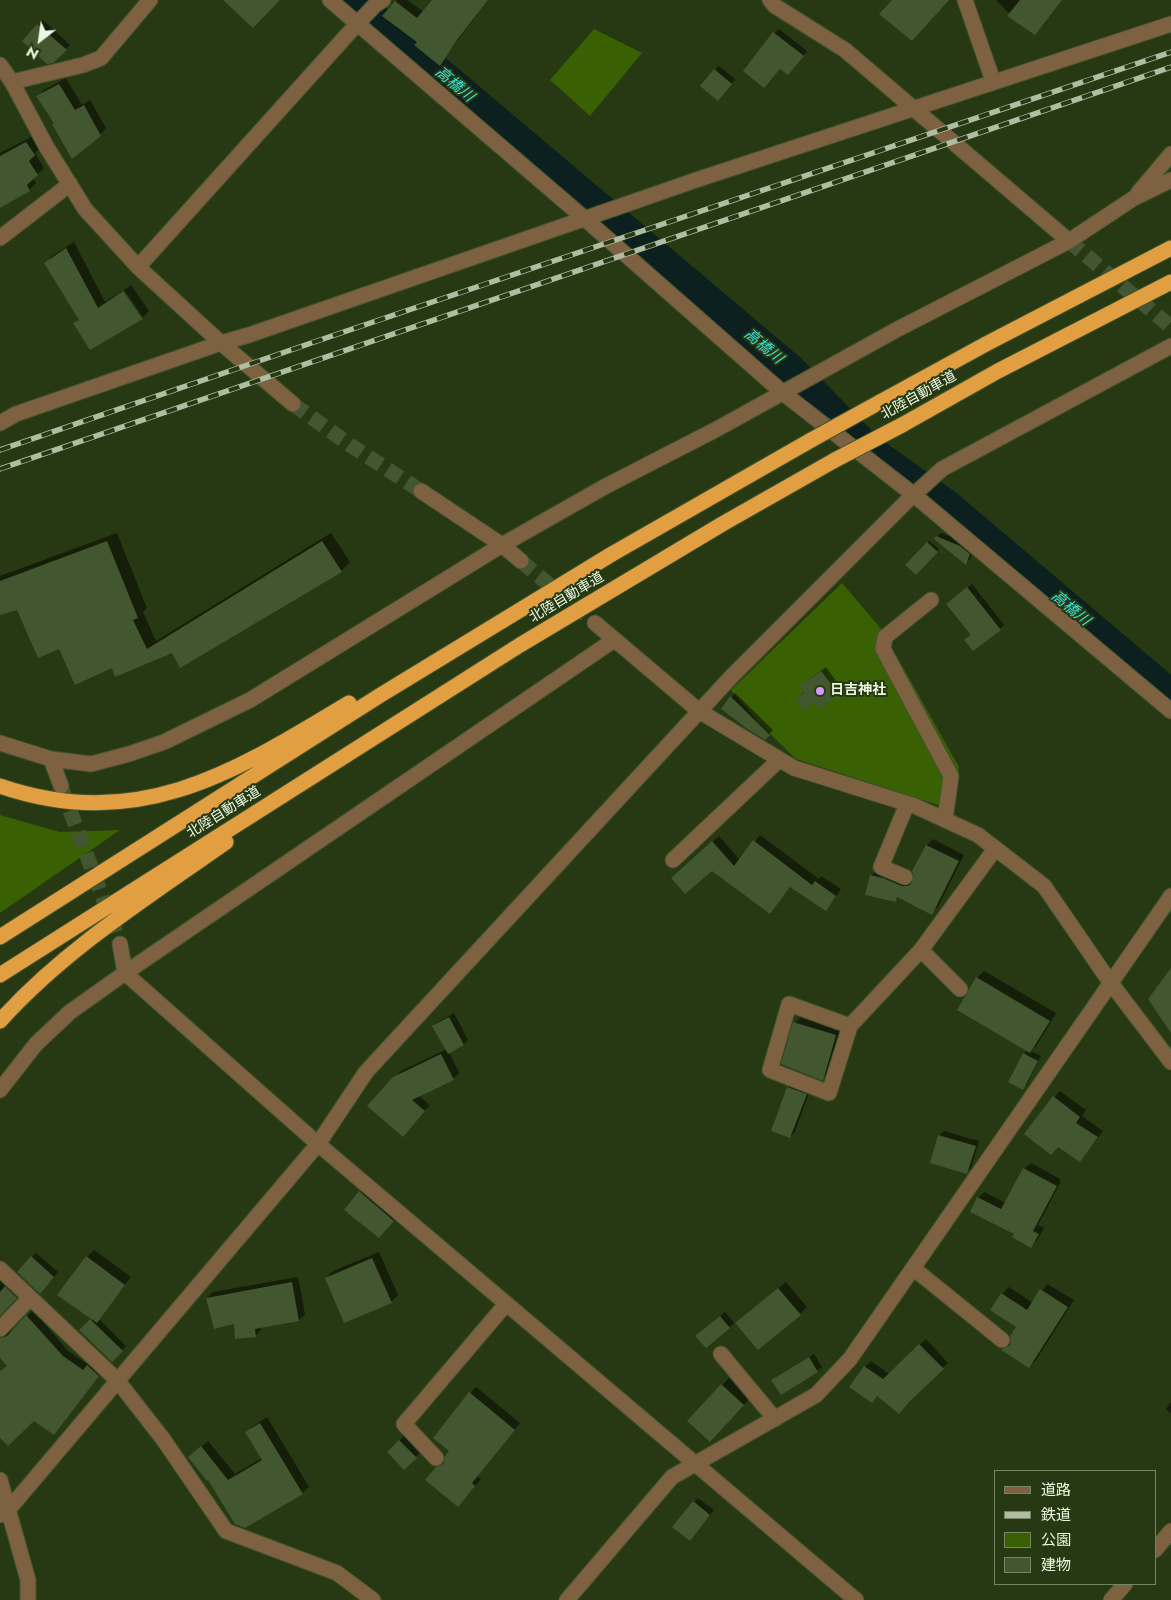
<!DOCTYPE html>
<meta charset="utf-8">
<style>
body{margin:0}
#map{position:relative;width:1171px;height:1600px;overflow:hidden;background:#263912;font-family:Jost,"Noto Sans JP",sans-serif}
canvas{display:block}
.legend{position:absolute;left:994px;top:1470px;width:162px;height:115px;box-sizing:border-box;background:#263912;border:1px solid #758565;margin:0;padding:6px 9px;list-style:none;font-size:15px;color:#ebf8e1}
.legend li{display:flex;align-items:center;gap:10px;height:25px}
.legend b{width:25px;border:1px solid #758565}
.north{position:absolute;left:15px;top:15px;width:50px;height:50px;-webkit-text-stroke:4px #263912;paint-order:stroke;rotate:210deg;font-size:14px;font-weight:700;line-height:20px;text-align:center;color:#ebf8e1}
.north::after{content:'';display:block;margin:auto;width:18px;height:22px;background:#ebf8e1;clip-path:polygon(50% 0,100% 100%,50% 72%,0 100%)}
</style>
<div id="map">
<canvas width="1171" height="1600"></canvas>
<ul class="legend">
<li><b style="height:6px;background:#7d6140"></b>道路</li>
<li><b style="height:6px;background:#afbea2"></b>鉄道</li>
<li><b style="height:14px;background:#396003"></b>公園</li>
<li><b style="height:14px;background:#42572f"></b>建物</li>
</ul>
<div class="north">N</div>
</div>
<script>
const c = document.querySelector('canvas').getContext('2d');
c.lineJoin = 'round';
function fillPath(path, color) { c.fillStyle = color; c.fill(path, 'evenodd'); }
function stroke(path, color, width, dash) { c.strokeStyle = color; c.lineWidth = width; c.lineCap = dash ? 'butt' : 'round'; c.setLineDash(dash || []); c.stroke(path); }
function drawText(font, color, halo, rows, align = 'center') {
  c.font = font + ' Jost,"Noto Sans JP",sans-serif'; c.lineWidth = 4; c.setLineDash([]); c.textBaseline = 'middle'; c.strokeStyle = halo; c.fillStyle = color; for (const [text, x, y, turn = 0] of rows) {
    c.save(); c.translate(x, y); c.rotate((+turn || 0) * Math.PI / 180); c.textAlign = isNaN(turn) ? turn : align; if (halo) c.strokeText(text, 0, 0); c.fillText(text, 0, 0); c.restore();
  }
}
const green = new Path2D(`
 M594,29L642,53L590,116L550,80Z
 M842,583L882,630L959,767L954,810L796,759L759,723L731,690Z
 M0,815L60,832L120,830L0,913Z`);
const shadow = new Path2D(`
 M398,0H407L424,12L433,0H488L440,64L418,42L384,16Z
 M996,0H1062L1010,14Z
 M43,20L70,45L52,61L23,41Z
 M779,29L807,51L793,69L780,68L774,33Z
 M719,66L735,79L722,95L715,70Z
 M66,78L82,105L90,100L106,128L100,135L55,123L38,96L44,90Z
 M33,136L41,147L35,153L44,168L33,178L36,183L29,190L0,206V153Z
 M74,242L105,302L122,291L143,318L91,348L75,324L79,319L46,263L52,256Z
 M131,285L149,311L143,317L124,290Z
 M117,533L147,608L143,612L156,641L331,533L350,562L341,571L173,651L113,666L60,648L18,609L0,614V576Z
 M941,533L965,542L974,550L970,559L966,563L937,537Z
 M929,541L939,549L916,573L907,565Z
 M972,584L1004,625L1000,629L972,634L952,600Z
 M826,667L841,688L820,708L814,702L797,698L804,692L805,682Z
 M735,693L773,730L765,738L723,708Z
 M760,835L819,879L821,876L841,889L826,910L791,886L770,912L712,869L678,872L719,836L740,860Z
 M933,839L964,855L938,907L931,913L899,897L895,901L871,876L878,869L913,880H915L913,871L927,845Z
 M984,971L1056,1013L1037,1045L1031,1051L1041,1056L1027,1084L1022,1089L1024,1054L1027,1050L977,978Z
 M454,1013L468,1040L464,1044L449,1052L459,1073L453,1079L419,1096L430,1105L408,1129L394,1078L401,1071L447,1049L434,1026L438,1022Z
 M802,1016L842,1028L829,1072L822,1079L795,1023Z
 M793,1083L810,1090L795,1132L790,1137L788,1088Z
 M1060,1091L1086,1110L1082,1116L1103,1131L1080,1161L1058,1146L1054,1097Z
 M944,1131L979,1141L971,1168L966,1173L931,1162L939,1135Z
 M1031,1163L1060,1179V1183L1038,1225L1044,1228L1037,1240L1031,1247L978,1198L984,1192L1006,1203L1024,1169Z
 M365,1188L397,1216L384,1232L360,1192Z
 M94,1250L131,1277L99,1319L126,1346L112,1360L81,1330L92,1319L87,1257Z
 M379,1252L398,1295L391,1302L326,1278L333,1271Z
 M36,1253L58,1272L44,1288L32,1257Z
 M0,1276L22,1291L0,1314Z
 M298,1277L305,1314L299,1320L261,1327V1330L255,1336L235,1323L207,1298L213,1292Z
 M786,1282L807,1307L800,1314L744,1317Z
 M1047,1284L1074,1300L1036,1360L1029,1367L1003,1350L1012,1342L1018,1326L1002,1294L1009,1287L1033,1303Z
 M33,1310L68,1351L89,1365L94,1360L104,1369L54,1434L34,1419L0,1436V1372L8,1365L0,1356V1330L5,1333L13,1330Z
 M725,1312L734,1323L706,1347L701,1332Z
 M926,1339L948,1363L914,1396L878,1395L865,1367L871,1361L889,1374Z
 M814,1354L822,1367L817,1371L773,1380L777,1376Z
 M729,1378L750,1398L717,1434L689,1421Z
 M476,1387L520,1423L477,1476L481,1479L464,1499L437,1468L451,1451L470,1393Z
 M1171,1402V1414L1166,1409Z
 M267,1417L309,1487L302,1493L208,1478L189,1457L208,1441L235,1474L262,1458L247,1432L253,1426Z
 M404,1436L420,1453L404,1468L389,1452Z
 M698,1498L714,1510L694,1535V1502Z`);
const river = new Path2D(`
 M353,0L790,369L869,450L948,506L1171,695`);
const building = new Path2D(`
 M223,0H280L253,28Z
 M432,0H488L457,40L440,66L414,45L417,42L382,16L395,1L417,18Z
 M892,0H949L912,41L879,14Z
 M1020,0H1062L1035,35L1007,16Z
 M37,24L67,50L53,63L47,64L22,41Z
 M773,32L804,56L788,75L780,69L764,88L743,71Z
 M714,69L732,84L718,101L700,86Z
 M59,84L75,110L84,105L101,136L72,159L52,124L54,123L36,96Z
 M26,142L35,155L29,161L38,175L27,185L30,191L0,208V156Z
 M66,248L98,308L123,291L143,319L90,350L73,323L79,320L44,263Z
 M936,536L960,546L970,554L966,565L934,539Z
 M107,541L138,618L133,620L147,649L322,541L342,572L180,668L172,653L115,677L112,668L75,685L59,649L38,658L17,610L0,615V581Z
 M927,542L938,552L916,575L905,565Z
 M967,587L1001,630L973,651L964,640L971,635L946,604Z
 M821,671L838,693L820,710L814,703L803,711L796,698L804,693L799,686Z
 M730,696L770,735L765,740L746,728L721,709Z
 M753,840L812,885L815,881L836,896L826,911L790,887L770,914L712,871L685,894L671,878L712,841L734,866Z
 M926,845L959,861L932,915L897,897L896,902L865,895L870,875L883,878L902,886H907L911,884L914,876L912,871Z
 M1171,968V1033L1148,999Z
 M976,977L1050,1021L1030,1053L957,1010Z
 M449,1017L464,1045L448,1054L432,1026Z
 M793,1022L836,1035L823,1081L781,1064Z
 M1023,1053L1038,1061L1023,1090L1008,1082Z
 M441,1054L454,1080L412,1100L425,1111L403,1137L367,1106L393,1077Z
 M787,1087L807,1094L790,1138L771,1131Z
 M1053,1096L1080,1117L1076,1123L1098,1137L1080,1162L1058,1147L1051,1155L1024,1134Z
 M938,1135L976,1146L967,1174L930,1163Z
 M1023,1168L1057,1186L1033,1231L1039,1234L1031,1248L1012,1237L1014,1234L970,1212L977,1197L1001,1209Z
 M359,1191L394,1221L379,1238L344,1210Z
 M31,1256L54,1277L40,1294L17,1272Z
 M86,1256L125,1285L97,1323L57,1295Z
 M372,1258L392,1303L344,1323L325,1278Z
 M292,1282L299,1321L255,1329L256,1337L235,1339L234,1324L214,1329L206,1298Z
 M5,1286L17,1298L0,1316V1292Z
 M778,1288L801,1315L758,1350L735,1323Z
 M1040,1289L1068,1307L1029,1368L1001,1350L1010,1345L1011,1341L1010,1336L1016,1327L990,1310L1001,1293L1027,1310Z
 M26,1315L63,1356L83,1370L87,1365L99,1376L54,1435L34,1421L8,1446L0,1438V1371L7,1366L0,1358V1338L7,1336Z
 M720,1316L730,1328L706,1348L695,1336Z
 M90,1319L123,1351L112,1362L79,1330Z
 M919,1344L944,1369L910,1401L899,1414L877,1396L872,1403L849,1387L864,1366L883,1379Z
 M809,1357L818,1372L781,1395L771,1380Z
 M721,1384L744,1405L710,1442L687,1421Z
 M469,1392L515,1430L472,1483L475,1486L458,1507L425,1480L436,1467L443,1464L445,1456L449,1451L433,1438Z
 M260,1423L303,1494L245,1528L235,1524L208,1480L207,1481L188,1457L201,1446L228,1480L262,1460L245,1432Z
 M399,1440L417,1458L404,1470L387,1452Z
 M693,1501L710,1515L690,1541L672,1527Z`);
const minorTunnel = new Path2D(`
 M1069,241L1171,327
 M293,404L350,445L421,491
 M521,561L595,623
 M62,789L120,944`);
const minor = new Path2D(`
 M330,0L584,218L783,393L914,495L1171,711
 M770,0L775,6L845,50L1069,241
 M965,0L993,81
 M0,65L12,82L46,146L85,209L138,267L221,343L293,404
 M12,82L83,65L101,58L150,0
 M1138,193L1171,154
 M0,238L70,184
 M138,267L357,24L375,5L383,0
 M0,423L16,414L221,343L249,335L699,179L1171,24
 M421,491L502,545L521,561
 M931,600L885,637L883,649L951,776L945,820
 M595,623L699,711L794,768L915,806L978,835L1044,886L1110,982L1171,1062
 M0,743L51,759L91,764L129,754L164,742L250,700L502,545L606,486L717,429L896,330L1069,241L1134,198L1171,180
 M51,759L61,786
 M673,860L779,760
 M905,877L881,867L907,804
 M120,944L125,973L318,1144L856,1600
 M960,989L921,950L995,849
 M850,1026L789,1004L770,1070L829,1093L850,1026L921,950
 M0,1090L36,1044L70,1012L125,973L614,640
 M913,1268L1002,1340
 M0,1269L117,1380L163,1439L226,1531L337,1573L373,1600
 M0,1329L30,1298
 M721,1354L775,1419
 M436,1458L404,1424L506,1304
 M0,1480L28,1580V1600
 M0,1515L9,1509L318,1144L366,1072L731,677L906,502L942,469L1171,346
 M1155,1550L1171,1531
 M567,1600L672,1477L816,1395L850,1359L1171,896
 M1111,1600L1125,1584`);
const highway = new Path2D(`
 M880,402L986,344L1171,248
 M902,425L998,371L1171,282
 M0,786C139,833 233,773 349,703
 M0,937L379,696L612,554L813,439
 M0,975L520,645L724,523L835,460
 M0,1021C65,949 148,897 226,842`);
const rail = new Path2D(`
 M0,450L320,340L1171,52
 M0,469L1171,67`);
const highwayBridge = new Path2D(`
 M813,439L880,402
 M835,460L902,425`);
const markers = [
 [820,691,5,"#d69bfa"]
];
const streetNames = [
 ["北陸自動車道",919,396,-29],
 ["北陸自動車道",567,598,-31],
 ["北陸自動車道",224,813,-32]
];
const poiNames = [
 ["日吉神社",830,691]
];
const waterNames = [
 ["高橋川",454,85,40],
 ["高橋川",763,347,40],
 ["高橋川",1070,609,40]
];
fillPath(green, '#396003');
fillPath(shadow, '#0007');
stroke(river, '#0c201f', 31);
fillPath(building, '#42572f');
stroke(minorTunnel, '#445631', 15, [15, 8]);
stroke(minor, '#42542f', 17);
stroke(highway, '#42542f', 17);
stroke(minor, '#7d6140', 15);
stroke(highway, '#e29f42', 15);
stroke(rail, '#afbea2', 5.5);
stroke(rail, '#263912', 4, [11]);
stroke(highwayBridge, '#42542f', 17, []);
stroke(highwayBridge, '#e29f42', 15);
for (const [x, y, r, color] of markers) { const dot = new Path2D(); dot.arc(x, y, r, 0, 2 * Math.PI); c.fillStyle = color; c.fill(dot); stroke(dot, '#263912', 2); }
drawText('14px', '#ebf8e1', '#263912', streetNames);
drawText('bold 14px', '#ebf8e1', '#263912', poiNames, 'left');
drawText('italic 15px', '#3ee3dd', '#263912', waterNames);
</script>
